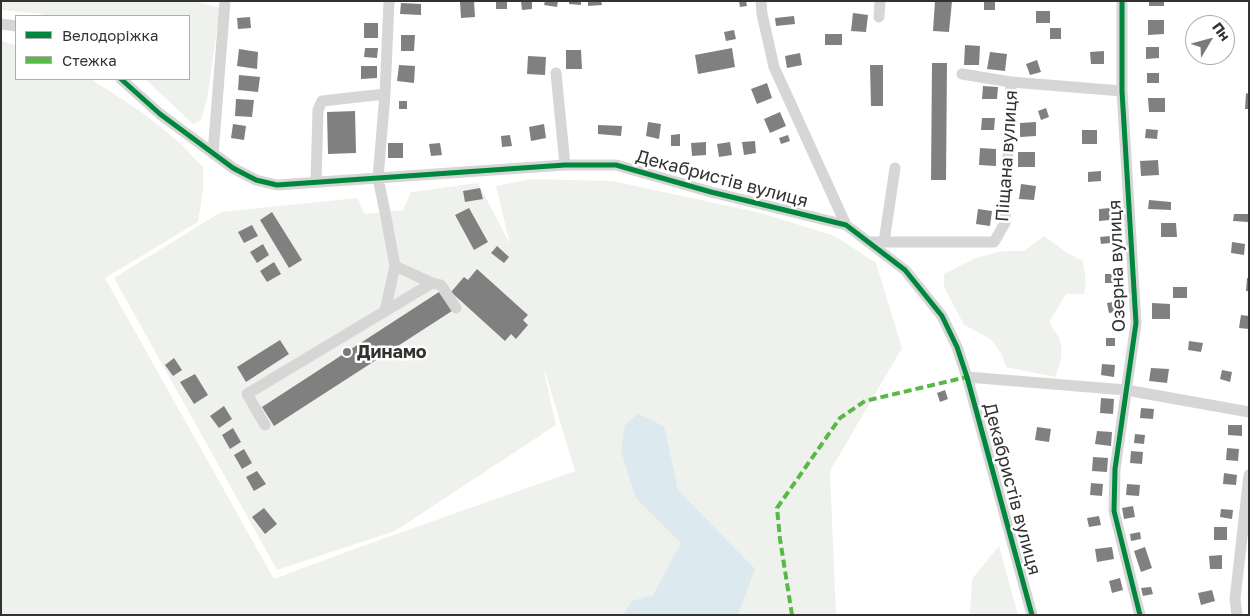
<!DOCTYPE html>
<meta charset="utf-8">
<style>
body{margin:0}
#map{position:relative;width:1250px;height:616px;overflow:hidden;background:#fff;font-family:"Golos Text",sans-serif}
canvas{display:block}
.frame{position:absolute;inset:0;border:2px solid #323232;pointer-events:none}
.legend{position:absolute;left:15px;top:15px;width:175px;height:65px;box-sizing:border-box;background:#fff;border:1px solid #adadad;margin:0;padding:6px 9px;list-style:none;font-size:15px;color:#323232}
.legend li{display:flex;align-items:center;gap:10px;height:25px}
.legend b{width:25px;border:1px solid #adadad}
.north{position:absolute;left:1185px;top:15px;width:50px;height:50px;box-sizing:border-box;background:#fff;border:1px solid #adadad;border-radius:50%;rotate:53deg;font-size:14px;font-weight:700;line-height:20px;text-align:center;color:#323232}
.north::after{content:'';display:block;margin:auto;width:18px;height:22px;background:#7a7a7a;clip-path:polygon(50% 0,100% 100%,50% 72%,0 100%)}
</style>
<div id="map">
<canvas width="1250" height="616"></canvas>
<div class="frame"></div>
<ul class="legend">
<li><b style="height:6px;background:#00873e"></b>Велодоріжка</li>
<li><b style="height:6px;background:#58b947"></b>Стежка</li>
</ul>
<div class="north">Пн</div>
</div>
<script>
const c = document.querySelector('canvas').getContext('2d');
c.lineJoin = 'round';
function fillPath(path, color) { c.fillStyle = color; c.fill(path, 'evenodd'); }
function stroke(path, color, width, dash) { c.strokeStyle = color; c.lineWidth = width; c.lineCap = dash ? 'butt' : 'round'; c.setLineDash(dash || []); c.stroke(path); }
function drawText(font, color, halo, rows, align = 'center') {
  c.font = font + ' "Golos Text",sans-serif'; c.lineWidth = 5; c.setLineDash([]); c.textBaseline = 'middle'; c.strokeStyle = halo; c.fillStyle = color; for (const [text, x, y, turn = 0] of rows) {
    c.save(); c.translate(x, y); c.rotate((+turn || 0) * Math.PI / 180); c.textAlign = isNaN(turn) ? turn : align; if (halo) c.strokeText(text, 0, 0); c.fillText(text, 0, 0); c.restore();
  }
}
const green = new Path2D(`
 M1,1H183L199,2L220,8L207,100L201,120L193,124L145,79H189V16H45L42,14L1,10Z
 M1,41L16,45V79H91L143,113L180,143L203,167V191L198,222L105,278L274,579L354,549L575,471L542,362L556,425L395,531L277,570L114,278L221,212L357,198L365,214L403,210L411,192L478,183L510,244L496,186L531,179L612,181L761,213L835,236L876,263L902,348L830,471L836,615H1Z
 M1044,236L1066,252L1083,261L1086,283L1084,294H1066L1049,322C1053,329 1060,337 1061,344C1063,355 1059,367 1055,377L1006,367L1002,355L992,340L964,325L944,287V274L975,258L1003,251H1024Z
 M999,546L1018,615H970L972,579Z`);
const water = new Path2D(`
 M638,414L664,426L678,490L755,569L738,615H623L632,601L653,595L681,543L636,498L621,451L625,425Z`);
const building = new Path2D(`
 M474,1L475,17L461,18L460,2Z
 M496,1H507V9H496Z
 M521,1H532V9L522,10Z
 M545,1H558L557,7L544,5Z
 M569,1H581V5L569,4Z
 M588,1H601L602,5L588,6Z
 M739,1H746L747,6L740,7Z
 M935,1H952L949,32L933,31Z
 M984,1H995V10H984Z
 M1149,1H1164V6H1149Z
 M401,3L421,4V15L400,14Z
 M1036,11H1050V23H1036Z
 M853,13L868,15L866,32L851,31Z
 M794,16L795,24L776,26L775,18Z
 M250,17L251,28L238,29L237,18Z
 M1148,20H1164V34L1148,35Z
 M364,23H378V38H364Z
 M1050,28H1061V39H1050Z
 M734,30L736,39L726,41L724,32Z
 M825,34H842V45H825Z
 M401,35H415L414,51H401Z
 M965,45L980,46L979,65H964Z
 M1146,47H1159V58L1146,59Z
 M365,48H378L377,58L364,57Z
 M732,48L735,67L698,74L695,55Z
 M239,49L258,52L257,69L237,66Z
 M566,50H581L582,69H566Z
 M1104,51V64H1091L1090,52Z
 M990,52L1007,54L1005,71L987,69Z
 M800,53L802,65L787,68L785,56Z
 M528,56L546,57L545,75L527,74Z
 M1037,60L1041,72L1030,75L1026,64Z
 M932,63H947L946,180H931Z
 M399,65L415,66L414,83L397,81Z
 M870,65H883V106H871Z
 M361,66H377V78L361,79Z
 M1147,73H1159V83H1147Z
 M239,75L260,77L258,92L238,90Z
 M767,83L772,98L757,104L751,89Z
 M983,86L998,87L997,99H982Z
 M1246,93L1249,94V109H1245Z
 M1148,98H1165V112H1149Z
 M236,99L254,100L252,117L235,116Z
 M399,101H407V109H399Z
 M1046,108L1049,117L1041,120L1038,111Z
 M355,111L356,153L328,154L327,112Z
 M780,112L786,126L770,133L764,119Z
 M982,118H995L994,130H981Z
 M648,122L661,124L659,139L646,136Z
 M1036,122V136L1020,137V123Z
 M233,124L246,126L244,140L231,138Z
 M544,124L546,138L531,141L529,127Z
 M598,125L622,126L621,136L598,134Z
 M1146,129L1158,130L1157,139L1145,138Z
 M1082,130H1097V144H1082Z
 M680,134V146H671V135Z
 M510,135L512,146L502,147L501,136Z
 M788,135L790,141L781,144L779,138Z
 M755,141L756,153L744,155L742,142Z
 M706,142V155L692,156L691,143Z
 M730,142L732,155L719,157L717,144Z
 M388,143H403V158H388Z
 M440,143L442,155L431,156L429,144Z
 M980,148L996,149V166L979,165Z
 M1018,152H1035V167H1018Z
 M1158,160L1159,175L1141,176L1140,161Z
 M1101,171V181L1088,182V172Z
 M1021,184L1036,186L1034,200L1019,199Z
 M480,188L483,199L465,202L463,191Z
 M1149,200L1171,202V210L1148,209Z
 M469,208L488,242L474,250L455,215Z
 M1110,208V220L1099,221V209Z
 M978,209L992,211L990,226L976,224Z
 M272,212L302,260L289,268L260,220Z
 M1234,214H1248V222L1233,221Z
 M1161,223H1176L1177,237H1161Z
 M252,225L258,236L244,243L238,232Z
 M1110,236V243L1101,244L1100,237Z
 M1232,242L1245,244L1244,255L1231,253Z
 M263,244L269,255L257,263L250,252Z
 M497,246L509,257L504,263L491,253Z
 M274,262L281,274L267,282L260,271Z
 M477,269L528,315L523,320L528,325L516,339L511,334L505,341L451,292L464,277L468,280Z
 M1105,274H1116V283H1105Z
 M1247,278H1249V291H1246Z
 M1173,287H1187V298H1173Z
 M439,292L452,311L274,426L262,407Z
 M1119,301L1121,311L1109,313L1107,303Z
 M1152,303L1170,304V319H1152Z
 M1241,315L1249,316V329L1239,328Z
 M1106,338H1115V346H1106Z
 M280,340L289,354L246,382L237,367Z
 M1189,341L1203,343L1201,352L1188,350Z
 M174,358L182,370L173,376L165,365Z
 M1102,364L1115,365L1114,377L1101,375Z
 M1151,368L1169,369L1167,383L1149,381Z
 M1222,370L1232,372L1230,382L1220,379Z
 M195,374L208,395L194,404L180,382Z
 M945,390L948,399L940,402L937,393Z
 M1101,398L1114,399L1113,414L1100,413Z
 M224,406L232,419L219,428L210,416Z
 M1141,408L1154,409L1153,419L1140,418Z
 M1228,425H1242V436L1228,435Z
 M1037,427L1051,429L1049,442L1035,440Z
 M233,428L241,442L230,449L222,435Z
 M1097,431L1112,432L1111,446L1095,444Z
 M1135,434L1145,435L1144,444L1134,443Z
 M1227,448L1239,449L1238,461L1226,460Z
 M244,449L252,463L242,469L234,455Z
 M1131,451L1143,452L1142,464L1130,463Z
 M1093,457L1108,458L1107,472L1092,471Z
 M257,471L266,484L254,491L246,477Z
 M1224,473L1237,475L1236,485L1223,484Z
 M1091,483L1103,484L1102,496L1090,495Z
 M1127,484L1140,485L1139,496L1126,495Z
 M1133,506L1135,517L1124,519L1122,508Z
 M264,508L277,524L265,534L252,517Z
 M1221,509L1233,510L1232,519L1220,517Z
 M1099,516L1101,525L1089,527L1087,518Z
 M1214,527H1227V540H1214Z
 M1140,532L1141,539L1131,541L1130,534Z
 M1112,547L1114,559L1097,562L1095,549Z
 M1145,547L1152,568L1141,572L1134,551Z
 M1222,555V569H1210L1209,556Z
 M1120,578L1123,590L1112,593L1109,581Z
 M1151,587L1153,594L1143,596L1141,588Z
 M1212,590L1215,601L1201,605L1198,593Z`);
const minor = new Path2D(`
 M389,1L385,94L378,178L385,212L395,266
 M761,1L762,14L774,67L846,225
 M1122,1V91L1136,323L1115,469L1114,511L1140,615
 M879,17L880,1
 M1,24L16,26
 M556,73L565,165
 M962,74L1011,82
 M121,79L160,114L233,168L256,180L277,185L565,165H616L711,192L846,225L905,270L942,316L957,347L967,377L1032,615
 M213,154L225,1
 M316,182L318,110L322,101L385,94
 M868,242H994L1005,223L1011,82L1122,91
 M884,242L895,168
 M385,311L395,266L432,283L441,285L456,308
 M967,377L1126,390L1249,412
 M265,425L247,394L432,283
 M1237,615L1235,599L1249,475`);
const quiet = new Path2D(`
 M792,615L780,539L777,508L840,418L865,401L967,377`);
const cycleway = new Path2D(`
 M1122,1V91L1136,323L1115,469L1114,511L1140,615
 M121,79L160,114L233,168L256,180L277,185L565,165H616L711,192L846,225L905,270L942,316L957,347L967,377L1032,615`);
const markers = [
 [347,352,5,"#7a7a7a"]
];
const streetNames = [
 ["Піщана вулиця",1007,156,-86],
 ["Декабристів вулиця",722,179,15],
 ["Озерна вулиця",1117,266,-92],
 ["Декабристів вулиця",1012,489,75]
];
const poiNames = [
 ["Динамо",357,352]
];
fillPath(green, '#eff2ec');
fillPath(water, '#dce9ef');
fillPath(building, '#808080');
stroke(minor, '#d6d6d6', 11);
stroke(quiet, '#58b947', 4, [8, 4]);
stroke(cycleway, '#00873e', 5);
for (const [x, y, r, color] of markers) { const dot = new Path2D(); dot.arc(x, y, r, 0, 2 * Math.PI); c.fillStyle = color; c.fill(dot); stroke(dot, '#fff', 2); }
drawText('18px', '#323232', '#fff', streetNames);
drawText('bold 18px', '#323232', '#fff', poiNames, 'left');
</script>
